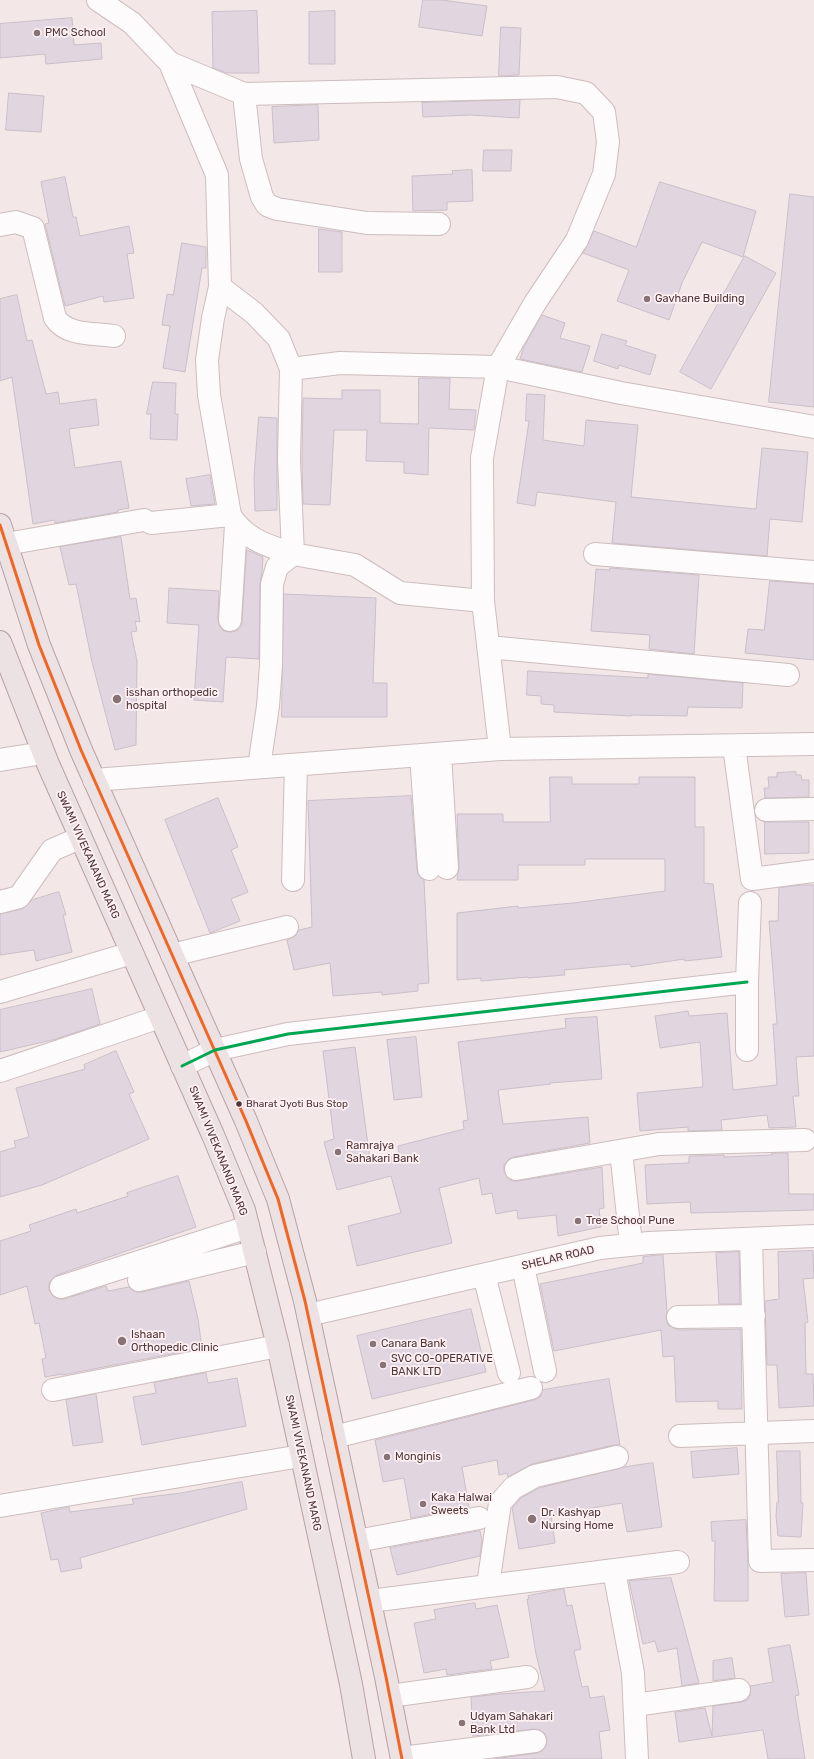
<!DOCTYPE html>
<style>
body{margin:0}
canvas{display:block;background:#f4e7e8}
</style>
<canvas width="814" height="1759"></canvas>
<script>
const c = document.querySelector('canvas').getContext('2d');
c.lineJoin = 'round';
function fillPath(path, color) { c.fillStyle = color; c.fill(path, 'evenodd'); }
function stroke(path, color, width, dash) { c.strokeStyle = color; c.lineWidth = width; c.lineCap = dash ? 'butt' : 'round'; c.setLineDash(dash || []); c.stroke(path); }
function drawText(font, color, halo, rows, align = 'center') {
  c.font = font + ' Rubik,sans-serif'; c.lineWidth = 3.5; c.setLineDash([]); c.textBaseline = 'middle'; c.strokeStyle = halo; c.fillStyle = color; for (const [text, x, y, turn = 0] of rows) {
    c.save(); c.translate(x, y); c.rotate((+turn || 0) * Math.PI / 180); c.textAlign = isNaN(turn) ? turn : align; if (halo) c.strokeText(text, 0, 0); c.fillText(text, 0, 0); c.restore();
  }
}
const building = new Path2D(`
 M423,0H442L487,6L482,36L419,27Z
 M257,11L259,73H227L213,68L212,12Z
 M335,11V64H309V12Z
 M72,18L74,45L101,43L102,59L46,64L45,54L0,58V24Z
 M501,27L521,28L519,75L499,76Z
 M9,93L44,96L41,132L6,130Z
 M520,100L519,118L471,115L423,117L422,103Z
 M318,105L319,140L274,143L272,107Z
 M484,150H512L511,171H483Z
 M472,170L473,201L447,202V210L413,211L412,176L453,174L452,171Z
 M65,177L73,217H76L80,236L129,226L134,253L127,254L134,298L104,302L103,296L65,306L45,224L49,223L41,182Z
 M660,182L756,211L743,257L702,242L682,283L669,320L617,301L629,270L583,253L594,231L636,247Z
 M790,194L814,197V407L769,402Z
 M319,229L342,232V272H319Z
 M182,243L206,247V268H202L185,372L163,368L170,326L162,325L167,294L173,295Z
 M745,256L776,273L711,389L680,372Z
 M17,295L27,341L32,340L46,394L58,392L60,404L96,399L99,425L69,429L75,468L121,461L129,508L118,510V512L55,523L54,520L33,524L12,377L0,381V299Z
 M542,315L565,323L560,338L590,346L582,372L520,359L524,347Z
 M602,334L627,341L625,345L656,355L650,375L619,365L618,369L594,361Z
 M419,378H450L449,409L476,410L474,430L429,428L428,475L404,473V462L366,461L367,430H334L330,505L303,504L302,460L303,398L342,399V390H380V423L418,424Z
 M153,382L176,383L175,414H178L177,440L150,439L151,414H147Z
 M527,394L545,395L543,440L584,446L586,420L638,425L631,497L756,509L762,448L808,452L802,522L770,519L767,556L612,543L616,502L537,492L535,506L517,503L529,421H526Z
 M259,417L277,418V510L255,511L254,477Z
 M210,475L215,504L191,506L186,479Z
 M121,537L130,599L136,598L140,622L135,621L137,631L131,632L137,661L136,745L115,750L92,662L76,584L69,585L60,547Z
 M247,550L263,557L262,572L260,584L259,659L226,657L223,702L194,700L199,625L167,623L169,588L219,591L218,619L219,625L223,631L230,632L236,631L241,627L242,621Z
 M610,568L699,575L694,654L649,649L650,635L591,631L596,569L609,570Z
 M770,581L814,584V660L745,653L748,629L764,630Z
 M284,594L376,598L373,683H387V717H282Z
 M528,671L648,678V674L743,683L742,708L688,707L687,716L631,715V716L554,712V705L541,704V696L527,695Z
 M796,772V775H801L802,780H809V797L765,798L764,788H769L768,777H777V773Z
 M550,777H572V784H639V777H695V827H704V883L713,884L722,957L685,961L684,959L631,967L630,964L564,970L565,975L528,978V977L481,981V978L457,980V913L518,906V908L573,903L665,891V859H585V865H518V880H457L459,867L457,814H503V822H550Z
 M411,796L417,870L419,876L424,880L429,983L418,984V991L382,995V992L333,996L330,963L294,970L287,940L295,936L299,930L312,927L308,801Z
 M218,798L238,847L231,850L248,892L231,899L240,921L210,933L165,820Z
 M765,822H809V853L765,854Z
 M803,885H814V1056L796,1057L799,1096H793L796,1127L769,1128L767,1115L721,1120L722,1130L688,1131V1127L640,1131L637,1093L703,1087L700,1042L660,1048L655,1016L688,1011L689,1016L727,1013L733,1090L777,1085L773,1024H777L769,921H778L779,888Z
 M59,892L66,915H63L72,952L36,961L34,950L0,955V914L22,909L32,900Z
 M92,989L100,1024L56,1039L0,1052V1010Z
 M597,1017L602,1079L550,1083L551,1084L498,1090L503,1124L588,1117L590,1143L513,1157L508,1160L504,1165V1171L507,1177L512,1181H518L602,1167L604,1208L599,1209L601,1227L558,1236L556,1215L518,1219L517,1210L496,1214L492,1193L482,1195L479,1178L439,1188L452,1243L357,1266L348,1226L401,1213L391,1176L337,1190L324,1142L334,1139L323,1051L355,1047L370,1160L399,1156L398,1146L464,1129L463,1121L468,1120L458,1042L566,1028L565,1019Z
 M416,1037L422,1097L394,1100L387,1040Z
 M116,1051L134,1092L129,1094L149,1139L42,1185L0,1197V1152L16,1147L14,1141L29,1137L16,1088L85,1069L84,1065Z
 M772,1153H788L789,1194H814V1210L691,1213L690,1202L647,1204L645,1165L689,1163V1156L724,1155V1157L772,1155Z
 M178,1176L196,1227L57,1275L52,1279L49,1284V1290L53,1296L58,1299H64L106,1286L108,1291L129,1287L135,1292H142L189,1281L198,1319L202,1348L62,1375V1374L45,1377L42,1359L46,1358L39,1323L35,1324L27,1286L0,1295V1241L31,1231L29,1225L76,1209L77,1213L128,1196L127,1193Z
 M813,1251L814,1278L803,1279L808,1322L805,1323L806,1374H813L814,1406L779,1408L777,1365H767L765,1301L779,1299L778,1252Z
 M739,1252L740,1304H719L716,1253Z
 M663,1255L667,1311L666,1318L668,1325L678,1330L741,1329L742,1409H718V1401L676,1402L674,1356L663,1357L661,1330L554,1351L540,1284L643,1263V1257Z
 M471,1309L486,1372L372,1399L357,1336Z
 M206,1373L208,1383L237,1378L246,1426L142,1445L133,1397L156,1393L154,1383Z
 M609,1379L620,1445H614L532,1464L508,1477L507,1473L499,1475L497,1460L462,1467L469,1507L411,1518L404,1478L383,1482L375,1440L534,1400L540,1397L543,1390Z
 M96,1394L103,1442L73,1446L66,1400Z
 M737,1448L739,1474L693,1478L691,1452Z
 M777,1451H800L801,1503H803L801,1537L778,1536L776,1516L777,1502H778Z
 M653,1463L662,1527L627,1532L622,1503L551,1515L555,1543L519,1549L512,1508L521,1498L539,1488L624,1467Z
 M242,1482L247,1509L80,1558L82,1568L61,1572L58,1559L51,1560L41,1513L69,1507L70,1512L134,1504L132,1499L181,1493Z
 M746,1520L748,1565V1601H714L715,1541H712L711,1522Z
 M480,1531L482,1540L480,1556L397,1575L390,1548Z
 M806,1573L809,1615L785,1617L781,1574Z
 M671,1578L689,1645L699,1683L682,1686L677,1648L658,1652L655,1641L643,1644L629,1581Z
 M564,1589L567,1606L572,1605L581,1649L574,1651L582,1687L588,1686L590,1698L604,1696L610,1730L599,1732L602,1759H493L537,1753L542,1751L546,1746L547,1740L545,1734L540,1730L534,1729L473,1736L471,1697L499,1694L545,1691L536,1654L527,1599H529L528,1596Z
 M475,1603L476,1609L497,1605L509,1657L490,1661L492,1669L447,1675L446,1669L424,1673L414,1623L436,1619L434,1610Z
 M790,1645L799,1695L795,1696L805,1759H768L763,1730L679,1742L675,1712L705,1708L712,1736L713,1706L741,1702L747,1700L750,1695V1686L773,1682L768,1649Z
 M732,1658L735,1678L713,1681V1661Z`);
const minor = new Path2D(`
 M98,0L132,23L170,63L217,175L220,287L254,313L279,339L291,369L340,363L498,367L621,393L814,427
 M170,63L244,94L557,87L586,93L604,112L608,142L604,174L577,240L535,303L498,367L482,458L483,601L500,749
 M244,94L251,159L262,197L267,205L277,209L367,223L439,224
 M0,225L16,222L33,228L55,318C67,336 94,333 114,336
 M220,287L213,318L207,360L209,395L230,515C244,539 268,546 293,554
 M291,369L289,460L293,554L355,565L400,593L483,601
 M151,523L230,515
 M6,544L144,520
 M595,554L814,572
 M230,620L236,525
 M488,647L788,675
 M734,746L752,879L814,871
 M440,754L447,868
 M421,755L429,869
 M0,760L43,753
 M259,767L268,706L271,665L272,584L277,567L293,554
 M94,780L500,749L814,744
 M766,810L814,809
 M293,880L296,765
 M0,902L19,897L52,850L80,838
 M172,955L287,927
 M0,992L132,953
 M747,1050V982L750,903
 M182,1066L215,1050L288,1034L747,982
 M0,1071L160,1017
 M621,1151L631,1244
 M516,1169L659,1144L805,1140
 M751,1239L760,1561L814,1560
 M523,1266L545,1371
 M484,1275L509,1373
 M139,1280L255,1252
 M61,1287L248,1227
 M308,1315L600,1248L649,1243L814,1236
 M678,1317L754,1316
 M53,1390L278,1346
 M680,1436L814,1431
 M334,1437L531,1388
 M0,1506L301,1456
 M357,1541L479,1518
 M614,1571L633,1673L637,1759
 M488,1585L500,1503L513,1488L535,1476L617,1457
 M370,1601L678,1562
 M390,1696L527,1677
 M635,1705L739,1690
 M402,1758L535,1741`);
const major = new Path2D(`
 M0,525L39,645L81,750L246,1121L278,1199L305,1301L386,1677L402,1759
 M0,642L48,764L213,1135L244,1210L278,1346L351,1684L364,1759`);
const bus1 = new Path2D(`
 M0,525L39,645L81,750L246,1121L278,1199L305,1301L386,1677L402,1759`);
const bus2 = new Path2D(`
 M182,1066L215,1050L288,1034L747,982`);
const markers = [
 [37,33,4,"#877376"],
 [647,299,4,"#877376"],
 [117,699,5,"#877376"],
 [239,1104,3.5,"#4d3538"],
 [338,1152,4,"#877376"],
 [578,1221,4,"#877376"],
 [122,1341,5,"#877376"],
 [373,1344,4,"#877376"],
 [383,1365,4,"#877376"],
 [387,1457,4,"#877376"],
 [423,1504,4,"#877376"],
 [532,1519,5,"#877376"],
 [462,1723,4,"#877376"]
];
const busNames = [
 ["Bharat Jyoti Bus Stop",246,1104]
];
const poiNames = [
 ["PMC School",45,33],
 ["Gavhane Building",655,299],
 ["isshan orthopedic",126,693],
 ["hospital",126,706],
 ["Ramrajya",346,1146],
 ["Sahakari Bank",346,1159],
 ["Tree School Pune",586,1221],
 ["Ishaan",131,1335],
 ["Orthopedic Clinic",131,1348],
 ["Canara Bank",381,1344],
 ["SVC CO-OPERATIVE",391,1359],
 ["BANK LTD",391,1372],
 ["Monginis",395,1457],
 ["Kaka Halwai",431,1498],
 ["Sweets",431,1511],
 ["Dr. Kashyap",541,1513],
 ["Nursing Home",541,1526],
 ["Udyam Sahakari",470,1717],
 ["Bank Ltd",470,1730]
];
const streetNames = [
 ["SWAMI VIVEKANAND MARG",88,855,66],
 ["SWAMI VIVEKANAND MARG",218,1151,68],
 ["SHELAR ROAD",558,1258,-13],
 ["SWAMI VIVEKANAND MARG",303,1463,78]
];
fillPath(building, '#e1d5e0');
stroke(building, '#cabfc8', 1);
stroke(minor, '#cdbdbe', 24);
stroke(major, '#b9a1a4', 24);
stroke(minor, '#fdfbfc', 22);
stroke(major, '#ece1e3', 22);
stroke(bus1, '#f26522', 3);
stroke(bus2, '#00a651', 3);
for (const [x, y, r, color] of markers) { const dot = new Path2D(); dot.arc(x, y, r, 0, 2 * Math.PI); c.fillStyle = color; c.fill(dot); stroke(dot, '#fff1f3', 1.5); }
drawText('10px', '#4d3538', '#fff1f3', busNames, 'left');
drawText('11px', '#4d3538', '#fff1f3', poiNames, 'left');
drawText('11px', '#4d3538', '#fff1f3', streetNames);
</script>
